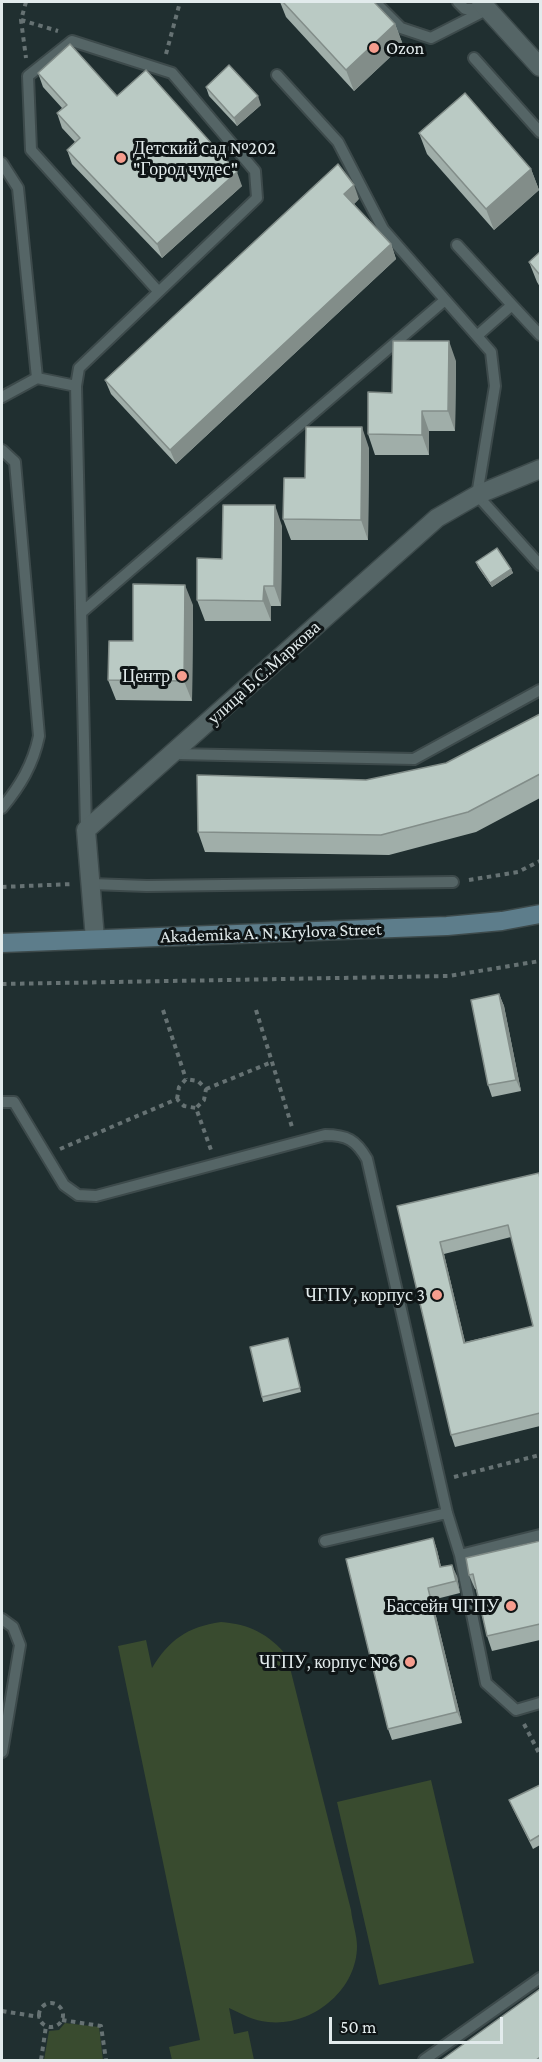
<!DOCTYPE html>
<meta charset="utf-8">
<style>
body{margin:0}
#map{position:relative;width:542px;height:2062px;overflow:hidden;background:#202f30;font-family:"Crimson Pro",serif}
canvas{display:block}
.frame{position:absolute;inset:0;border:3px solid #e2ebec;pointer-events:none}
.scale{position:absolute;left:329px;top:2017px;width:174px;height:27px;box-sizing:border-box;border:3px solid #e2ebec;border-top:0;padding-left:8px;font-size:18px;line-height:21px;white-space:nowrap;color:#e2ebec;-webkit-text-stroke:4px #0f1516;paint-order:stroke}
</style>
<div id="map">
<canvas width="542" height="2062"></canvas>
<div class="frame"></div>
<div class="scale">50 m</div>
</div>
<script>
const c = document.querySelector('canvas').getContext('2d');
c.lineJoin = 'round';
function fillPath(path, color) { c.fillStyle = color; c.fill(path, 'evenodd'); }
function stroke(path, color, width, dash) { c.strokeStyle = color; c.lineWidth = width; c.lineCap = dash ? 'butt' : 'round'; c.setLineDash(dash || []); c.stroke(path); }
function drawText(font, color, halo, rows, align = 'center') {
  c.font = font + ' "Crimson Pro",serif'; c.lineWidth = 6; c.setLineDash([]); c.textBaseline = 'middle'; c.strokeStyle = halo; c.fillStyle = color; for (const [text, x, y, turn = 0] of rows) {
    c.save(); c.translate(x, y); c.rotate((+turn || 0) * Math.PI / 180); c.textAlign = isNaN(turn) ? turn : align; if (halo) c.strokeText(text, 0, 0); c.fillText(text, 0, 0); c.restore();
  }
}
const green = new Path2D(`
 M221,1622C249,1624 269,1634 287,1656L351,1910C352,1921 357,1935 357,1946C357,1991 311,2027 268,2022C254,2021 242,2014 229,2008L234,2034L248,2031L254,2060H172L169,2047L200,2040L118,1646L146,1640L152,1668C169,1640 187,1627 221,1622Z
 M431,1780L474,1963L379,1985L337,1802Z
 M65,2023L99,2027L103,2060H44L49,2031L59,2030Z`);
const path = new Path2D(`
 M26,2L21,20L26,58
 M21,20L58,31
 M166,54L180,2
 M469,880L518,872L540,861
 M2,887L73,884
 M2,984L449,976L540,961
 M163,1010L186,1079
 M256,1010L292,1127
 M206,1089L272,1062
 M177,1099L179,1087L186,1079L198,1081L206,1089L204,1100L196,1108
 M60,1149L177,1099L184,1106L196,1108L211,1150
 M454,1477L540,1455
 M524,1724L540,1755
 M39 2015a12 12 0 1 1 24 0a12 12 0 1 1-24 0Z
 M2,2011L40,2017
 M62,2020L101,2026L106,2060
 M41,2060L46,2026`);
const lane = new Path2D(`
 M375,2L401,28L431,38L488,9
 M458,2L465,9H485
 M474,58L540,132
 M277,75L338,142L383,229L491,352L495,386L477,495L540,565
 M2,163L18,188L37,378L76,386L86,830
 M457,245L512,305
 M478,335L512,305L540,335
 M76,386L79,368L257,198L255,171L172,73L72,41L28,76L31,150L158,291
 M2,397L37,378
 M2,450L15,462L39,736C33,765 20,786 2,808
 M82,612L445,300
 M175,754L414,759L540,690
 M91,884L147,886L453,882
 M2,1102H14L64,1185L78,1195L96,1196L325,1135C347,1135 356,1140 367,1159L447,1513L460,1555L486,1683L516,1710L540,1703
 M325,1541L447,1513
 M460,1555L540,1535
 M2,1619L13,1627L20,1645L2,1752
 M424,2060L540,1978`);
const street = new Path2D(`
 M481,2L540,67
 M95,939L86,830L437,518L477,495L540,469`);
const secondary = new Path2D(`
 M2,943L447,926L502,921L540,914`);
const wall = new Path2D(`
 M280,2H374L395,24L403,45L354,91L286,17Z
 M38,73L117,96L242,186L162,258L72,164L67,150L75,142L62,128L57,113L62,108L43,87Z
 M206,87L261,105L237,126L209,96Z
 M419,133L531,169L539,190L494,230L427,154Z
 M359,199L354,204L391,244L396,259L176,464L111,394L105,380Z
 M540,252V287L537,282L529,262Z
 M456,361L455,431H429V455H375L368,434L392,393Z
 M369,448L368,540H291L283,519L305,478Z
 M282,526L281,606H271V621H205L197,600L222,559Z
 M476,562L511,569L513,573L492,587L478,567Z
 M193,605L192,701L116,700L108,680Z
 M540,714V798L476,832L389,855L205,852L198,832L366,780L446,763Z
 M499,994L504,1006L521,1091L492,1097L488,1085Z
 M540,1177V1426L455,1447L451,1435L397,1206ZM511,1237L533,1326L465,1342L444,1254Z
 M289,1343L301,1392L263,1402L262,1397Z
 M433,1538L437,1550L441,1567L457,1576L460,1593L432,1600L462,1723L392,1740L388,1729Z
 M540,1541V1640L492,1651L487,1636L476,1589H475L469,1575Z
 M540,1785V1845L533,1849L513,1809L509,1800Z`);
const shadedWall = new Path2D(`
 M395,24L403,45L354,91L346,70Z
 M258,96L261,105L237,126L234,118Z
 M531,169L539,190L494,230L486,209Z
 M237,172L242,186L162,258L157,244Z
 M354,185L359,199L349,208L344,194Z
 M391,244L396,259L176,464L170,450Z
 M449,341L456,361L455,431L448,411Z
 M422,411L429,431V455L422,435Z
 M362,427L369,448L368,540L361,520Z
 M275,505L282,526L281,606L274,586Z
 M511,569L513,573L492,587L490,583Z
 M185,585L193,605L192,701L184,681Z
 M264,586L271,606V621L263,601Z
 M499,994L504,1006L521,1091L516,1080Z
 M440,1242L444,1254L468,1354L464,1343Z
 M433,1538L437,1550L444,1579L440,1567Z
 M452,1565L457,1576L460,1593L456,1581Z
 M428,1588L432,1600L462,1723L457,1712Z`);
const building = new Path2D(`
 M283,2H374L395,24L346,70Z
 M70,44L117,96L146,70L237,172L157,244L67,150L80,138L57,113L67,105L38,73Z
 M229,65L258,96L234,118L206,87Z
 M465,93L531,169L486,209L419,133Z
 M338,164L354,185L344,194L391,244L170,450L105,380Z
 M540,252V275L529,262Z
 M393,341H449L448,411H422V435L368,434V392L392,393Z
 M306,427H362L361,520L283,519L284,478H305Z
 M223,505H275L274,586H264L263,601L197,600V558L222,559Z
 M497,548L511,569L490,583L476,562Z
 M133,584L185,585L184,681L108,680L109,641H133Z
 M540,714V774L468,812L381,835L198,832L197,775L366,780L446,763Z
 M499,994L516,1080L488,1085L471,1000Z
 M539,1173L540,1179V1413L451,1435L397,1206ZM508,1225L533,1326L464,1343L440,1242Z
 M288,1338L300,1388L262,1397L250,1347Z
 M433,1538L440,1567L452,1565L456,1581L428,1588L457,1712L388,1729L346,1559Z
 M540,1541V1624L487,1636L473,1574L469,1575L466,1558Z
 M540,1785V1835L530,1841L509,1800Z
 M540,1989V2057L535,2061H440Z`);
const markers = [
 [374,48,6,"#f59d8e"],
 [121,158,6,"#f59d8e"],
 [182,676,6,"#f59d8e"],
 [437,1295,6,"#f59d8e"],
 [511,1606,6,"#f59d8e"],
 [410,1662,6,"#f59d8e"]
];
const poiNames = [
 ["Ozon",386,48,"left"],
 ["Детский сад №202",133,148,"left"],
 ["\"Город чудес\"",133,169,"left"],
 ["Центр",170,676],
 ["ЧГПУ, корпус 3",425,1295],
 ["Бассейн ЧГПУ",499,1606],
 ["ЧГПУ, корпус №6",398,1662]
];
const streetNames = [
 ["улица Б.С.Маркова",264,673,-42],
 ["Akademika A. N. Krylova Street",271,933,-2]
];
fillPath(green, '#394b2f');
stroke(lane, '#3d4a4b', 14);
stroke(street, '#3d4a4b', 21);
stroke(secondary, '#3d4a4b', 21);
stroke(path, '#667273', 4, [4.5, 4.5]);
stroke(lane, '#556566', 10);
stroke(street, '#556566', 18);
stroke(secondary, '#5d7d8b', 18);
fillPath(wall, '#a0aea9');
fillPath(shadedWall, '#828d89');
fillPath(building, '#bacac4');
stroke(building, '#828d89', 1.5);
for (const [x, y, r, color] of markers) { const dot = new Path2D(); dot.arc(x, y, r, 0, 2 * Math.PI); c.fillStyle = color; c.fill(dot); stroke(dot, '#0f1516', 2); }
drawText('18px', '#e2ebec', '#0f1516', poiNames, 'right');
drawText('18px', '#e2ebec', '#0f1516', streetNames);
</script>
